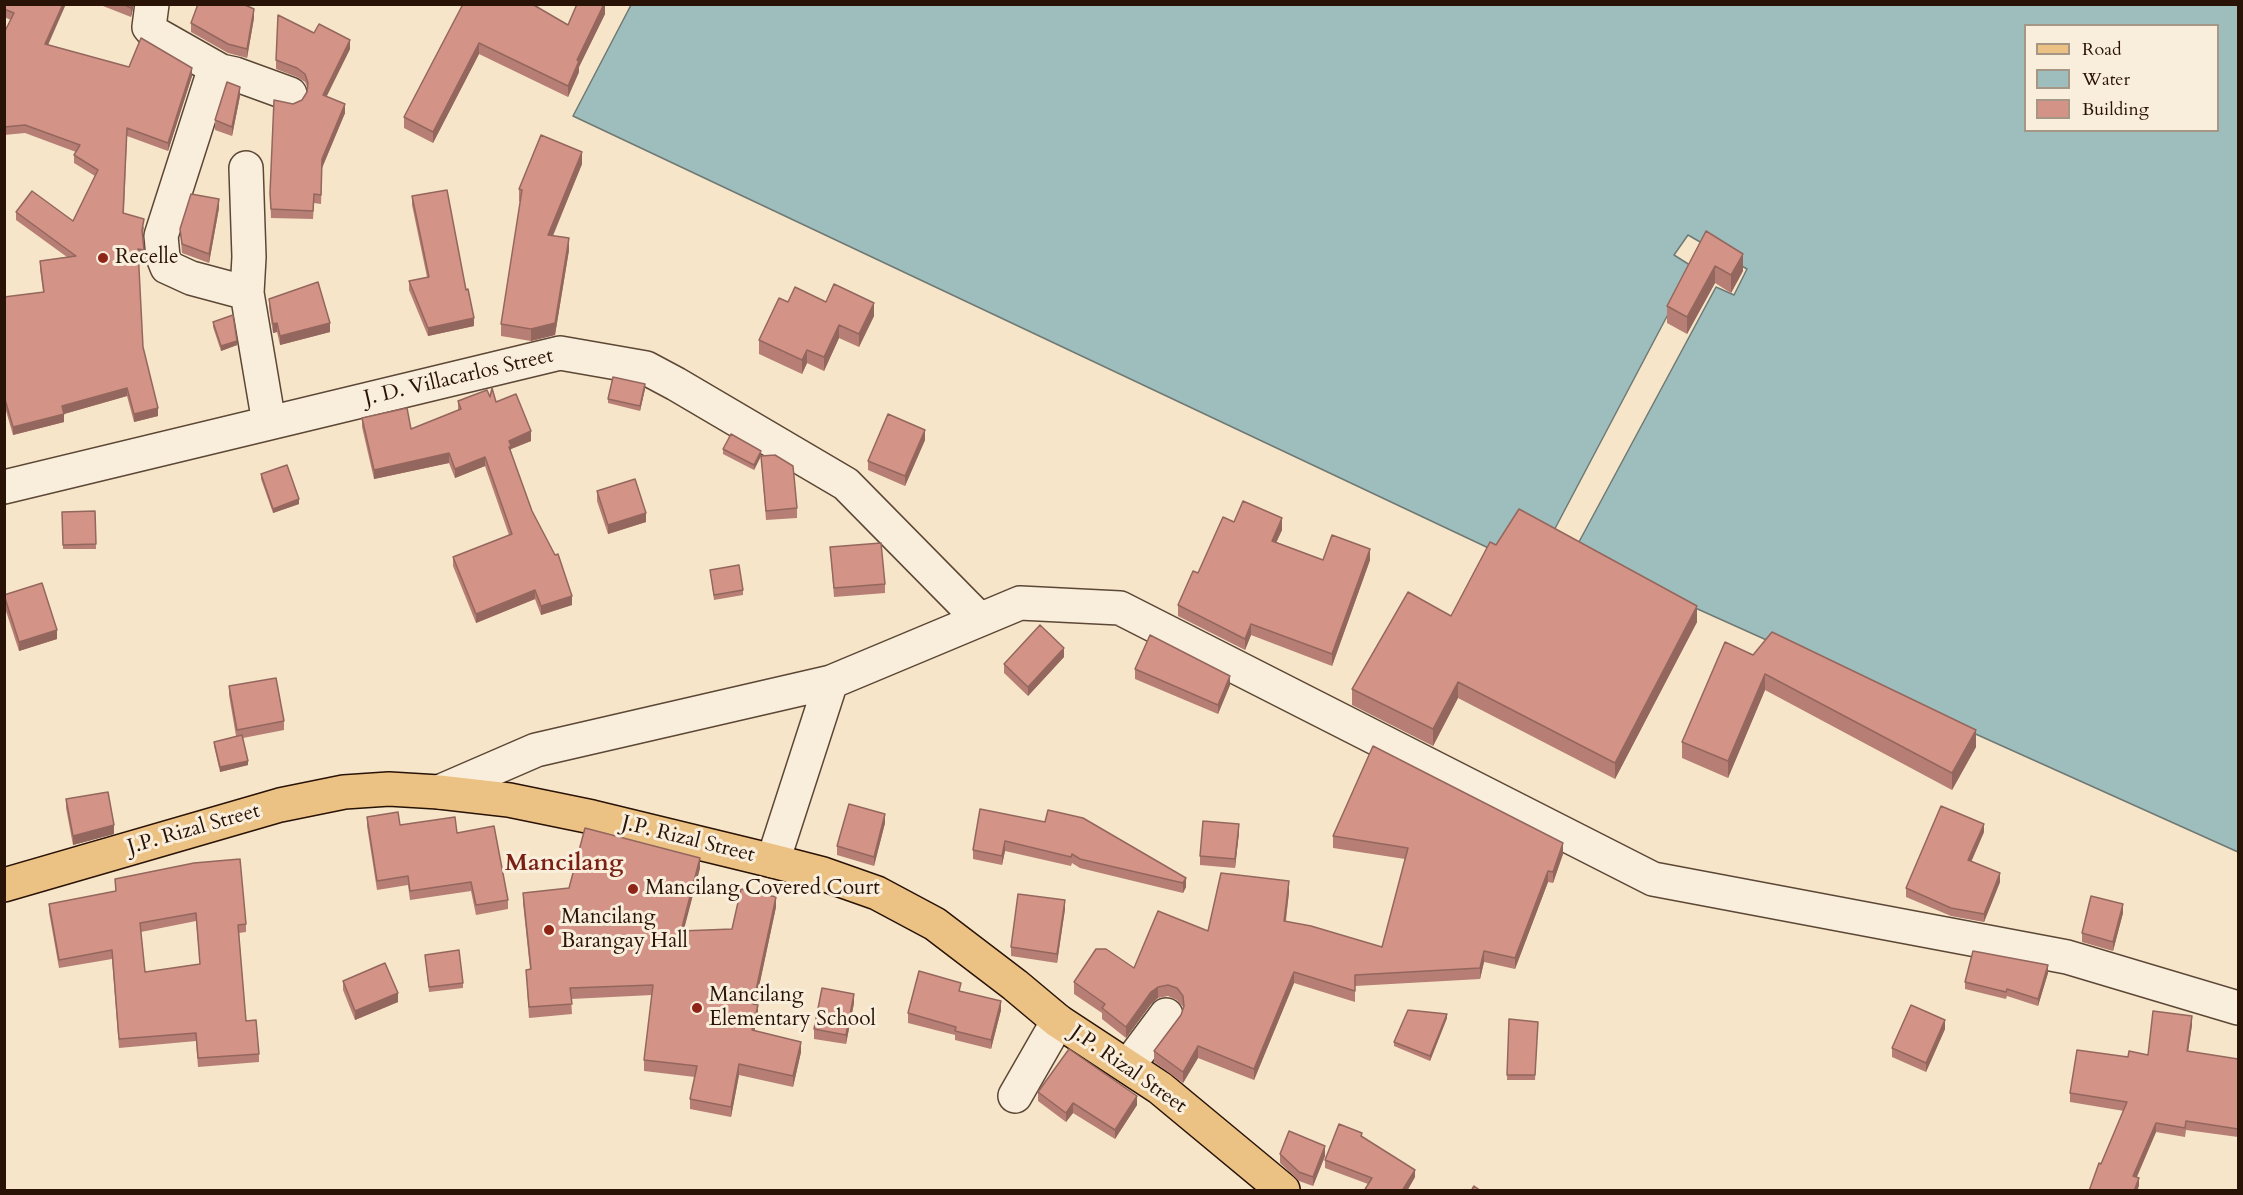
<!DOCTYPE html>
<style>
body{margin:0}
#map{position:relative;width:2243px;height:1195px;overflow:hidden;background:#f6e5c8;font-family:Cardo,serif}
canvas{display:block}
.frame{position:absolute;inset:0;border:6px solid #291206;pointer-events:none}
.legend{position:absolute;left:2024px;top:24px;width:195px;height:108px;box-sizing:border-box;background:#f9eedb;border:2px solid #a69686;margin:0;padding:8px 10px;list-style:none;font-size:18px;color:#291206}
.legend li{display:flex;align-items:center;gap:12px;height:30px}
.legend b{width:30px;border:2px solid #a69686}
</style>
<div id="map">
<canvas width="2243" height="1195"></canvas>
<div class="frame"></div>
<ul class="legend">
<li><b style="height:8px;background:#ebc284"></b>Road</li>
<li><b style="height:16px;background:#9ebdbd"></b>Water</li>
<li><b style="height:16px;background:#d49387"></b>Building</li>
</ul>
</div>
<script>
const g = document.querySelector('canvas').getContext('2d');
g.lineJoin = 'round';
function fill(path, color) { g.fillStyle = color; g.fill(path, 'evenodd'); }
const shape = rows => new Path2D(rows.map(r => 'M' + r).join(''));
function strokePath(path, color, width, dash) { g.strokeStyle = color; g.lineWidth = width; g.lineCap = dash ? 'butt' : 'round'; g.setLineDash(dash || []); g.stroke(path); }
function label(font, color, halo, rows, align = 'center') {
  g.font = font + ' Cardo,serif'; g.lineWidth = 6; g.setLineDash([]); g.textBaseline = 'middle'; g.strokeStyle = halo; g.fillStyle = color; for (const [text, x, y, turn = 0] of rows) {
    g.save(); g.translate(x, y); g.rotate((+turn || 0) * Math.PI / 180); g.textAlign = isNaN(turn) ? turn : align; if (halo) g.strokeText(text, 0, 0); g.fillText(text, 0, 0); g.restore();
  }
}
const water = shape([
 [631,5,2238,5,2238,852,1573,553,1716,287,1734,295,1747,269,1688,235,1674,255,1693,267,1550,538,1497,552,573,116,631,5],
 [2026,26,2218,26,2218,130,2026,130,2026,26]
]);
fill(water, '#9ebdbd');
strokePath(water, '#6f7974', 1.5);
const minor = shape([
 [152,4,149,27,154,33,221,71],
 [246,168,249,257,247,293,269,423],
 [247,293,191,278,167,267,163,257,161,236,211,80,221,71,235,74,290,94],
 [4,487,560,353,646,368,676,384,846,484,979,619],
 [439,792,536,750,831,682,1020,603,1120,608,1653,879,2067,957,2238,1008],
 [773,861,831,682],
 [1128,1066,1166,1015],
 [1015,1096,1058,1021]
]);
const major = shape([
 [4,885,280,805,344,792,389,789,439,792,509,800,592,817,773,861,823,874,877,893,935,924,1015,985,1058,1021,1160,1088,1283,1190]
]);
strokePath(minor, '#5c4736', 36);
strokePath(major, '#291206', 36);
strokePath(minor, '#f9eedb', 33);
strokePath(major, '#ebc284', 33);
fill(shape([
 [4,4,48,45,129,67,192,76,168,151,127,136,124,213,144,227,143,235,144,258,138,257,143,347,158,416,134,422,127,396,64,414,64,422,13,435,4,404,4,297,43,292,40,269,40,261,67,257,16,220,16,212,73,221,95,176,74,163,74,155,76,152,25,133,4,135,4,33,11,20,4,17],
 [103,4,134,4,131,17,103,6],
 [463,4,568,25,605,4,605,14,579,67,579,72,568,97,479,54,433,143,404,128,404,117],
 [254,18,247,58,228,53,191,32,191,23],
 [314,33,350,49,326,96,345,113,322,168,321,204,314,203,313,219,271,218,270,193,293,104,302,100,307,92,308,89,305,82,297,77,276,69,276,60],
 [240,96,232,136,215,130,215,120],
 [582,164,553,236,569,250,555,335,531,341,501,336,501,324,521,202,519,201,519,189],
 [412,196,474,326,428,336,409,290,409,281,427,277,412,205],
 [219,208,209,263,182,253,180,229],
 [1706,231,1743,271,1731,293,1715,283,1687,334,1667,323,1667,306],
 [269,299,330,332,280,345,277,332,273,333,269,308],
 [788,302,826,302,874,316,859,347,839,338,824,371,807,363,802,374,759,354,759,340],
 [213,322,237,345,221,351,213,327],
 [645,389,640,411,608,403,608,399],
 [490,397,496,402,531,441,511,449,511,452,532,511,572,605,541,615,535,599,476,623,453,566,453,557,509,535,485,466,455,478,449,463,374,479,362,427,362,418,411,429,458,410,458,401],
 [925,440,905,486,868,470,868,461],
 [723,449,761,456,797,508,797,518,766,520,761,456,754,470,723,454],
 [261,474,299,504,273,513,261,479],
 [597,491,646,522,608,534,597,501],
 [95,511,96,549,63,549,62,512],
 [1234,522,1282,530,1276,542,1323,560,1370,560,1332,666,1251,635,1245,650,1178,616,1178,605],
 [1496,545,1697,622,1615,779,1458,698,1433,746,1352,705,1352,689,1451,616],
 [830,547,885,584,885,593,834,597],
 [710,570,743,590,743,595,714,600],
 [4,595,57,639,19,651,4,605],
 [1753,655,1976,747,1952,790,1765,690,1728,778,1682,758,1682,742],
 [1064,657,1028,696,1004,673,1004,664],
 [1135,669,1230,685,1218,714,1135,679],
 [229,686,284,721,284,730,243,738,248,765,220,772,214,746,214,742,236,736,229,695],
 [66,799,114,834,73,845,66,808],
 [367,817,400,825,457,833,508,900,508,909,476,915,471,891,410,900,408,885,377,890,367,826],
 [1045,822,1186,878,1186,887,1183,893,1080,868,1072,863,1071,866,1005,851,1002,865,973,859,973,850],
 [885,823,874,866,837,855,837,846],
 [1984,832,1971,862,2000,882,1984,922,1951,916,1906,897,1906,888],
 [1239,833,1235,868,1200,865,1200,856],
 [1333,836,1563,854,1553,883,1548,882,1515,969,1484,962,1480,979,1355,986,1355,1002,1294,983,1254,1080,1198,1058,1183,1083,1154,1062,1154,1051,1181,1015,1183,1009,1183,1007,1177,1000,1168,996,1158,998,1151,1004,1126,1038,1102,1019,1102,1013,1074,994,1074,982,1134,968,1289,892,1286,921,1382,947,1405,859,1333,848],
 [700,868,683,931,732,929,776,907,755,1005,758,1016,754,1031,801,1052,793,1087,739,1075,731,1117,690,1109,690,1099,695,1077,644,1071,644,1060,652,995,571,999,572,1014,529,1018,526,970,530,969,523,903,523,893,569,888],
 [115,879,246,924,246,932,239,933,246,1021,259,1054,259,1062,198,1067,196,1041,119,1048,112,959,59,968,49,912,49,904,116,892],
 [196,921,200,964,145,972,141,932],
 [1065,909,1057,963,1011,956,1011,947],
 [2123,913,2113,951,2082,942,2082,933],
 [425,955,463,983,463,988,429,992],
 [2048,973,2038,1006,2007,996,2006,999,1965,989,1965,982],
 [343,981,398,1002,355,1020,343,990],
 [961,991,1001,1010,991,1049,955,1040,955,1035,908,1023,908,1013],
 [854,1003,846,1044,814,1039,814,1029],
 [1447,1018,1430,1061,1394,1046,1394,1042],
 [1509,1019,1538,1022,1535,1080,1507,1080],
 [2192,1025,2188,1051,2238,1059,2238,1137,2186,1130,2185,1137,2156,1132,2137,1177,2139,1186,2101,1164,2124,1111,2070,1102,2070,1093,2128,1057,2148,1055],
 [1945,1029,1926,1072,1892,1057,1892,1048],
 [1038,1092,1137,1105,1115,1139,1073,1113,1066,1122,1038,1101],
 [1362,1137,1415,1177,1407,1191,1364,1191,1368,1184,1325,1168,1325,1160],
 [1280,1154,1325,1156,1313,1186,1299,1181,1280,1163]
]), '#b67e74');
fill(shape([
 [63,4,66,4,45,52,45,44],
 [132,4,134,4,131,17,131,8],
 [604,4,605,4,605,14,579,67,579,72,568,97,568,86,577,60],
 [254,9,254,18,247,58,247,49],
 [350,40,350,49,323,104,323,95],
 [479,43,479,54,433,143,433,132],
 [192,68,192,76,168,151,168,143],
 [240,87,240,96,232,136,232,127],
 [345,104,345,113,322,168,321,204,322,159],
 [582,152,582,164,548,247,548,235],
 [219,199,219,208,209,263,209,254],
 [569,238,569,250,555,335,531,341,531,329],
 [1743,254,1743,271,1731,293,1731,275],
 [1715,266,1715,283,1687,334,1687,317],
 [874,303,874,316,859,347,859,334],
 [474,318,474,326,428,336,428,328],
 [277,323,277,332,273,333,273,324],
 [330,323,330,332,280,345,280,336],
 [839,325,839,338,824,371,824,357],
 [237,341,237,345,221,351,221,346],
 [807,350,807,363,802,374,802,360],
 [645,384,645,389,640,411,640,406],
 [127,388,127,396,64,414,64,422,13,435,13,427,62,406],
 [158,408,158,416,134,422,134,414],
 [925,430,925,440,905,486,905,476],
 [531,431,531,441,511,449,511,455,509,456,509,441],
 [761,451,761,456,754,470,754,465],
 [449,453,449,463,374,479,374,470],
 [485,457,485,466,455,478,455,469],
 [299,499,299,504,273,513,273,509],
 [646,513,646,522,608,534,608,525],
 [1282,518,1282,530,1272,552,1272,541],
 [1370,549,1370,560,1332,666,1332,654],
 [535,590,535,599,476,623,476,614],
 [572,596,572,605,541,615,541,606],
 [1697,606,1697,622,1615,779,1615,763],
 [1251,624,1251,635,1245,650,1245,639],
 [57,630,57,639,19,651,19,642],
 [1064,648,1064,657,1028,696,1028,687],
 [1765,674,1765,690,1728,778,1728,761],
 [1230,676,1230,685,1218,714,1218,705],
 [1458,682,1458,698,1433,746,1433,729],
 [1976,730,1976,747,1952,790,1952,773],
 [248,761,248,765,220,772,220,767],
 [885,814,885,823,874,866,874,857],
 [1239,824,1239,833,1235,868,1235,859],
 [1984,824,1984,832,1968,869,1968,860],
 [114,825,114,834,73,845,73,836],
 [1005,841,1005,851,1002,865,1002,856],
 [1563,843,1563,854,1553,883,1553,872],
 [700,858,700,868,681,941,681,931],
 [1548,871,1548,882,1515,969,1515,958],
 [2000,873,2000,882,1984,922,1984,914],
 [1186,878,1186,887,1183,893,1183,883],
 [1289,881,1289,892,1284,932,1284,921],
 [776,897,776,907,753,1015,753,1004],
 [1065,900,1065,909,1057,963,1057,954],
 [2123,904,2123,913,2113,951,2113,942],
 [1484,951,1484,962,1480,979,1480,968],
 [2048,965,2048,973,2038,1006,2038,999],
 [1294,972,1294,983,1254,1080,1254,1069],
 [1158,987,1158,998,1151,1004,1126,1038,1126,1027,1151,992],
 [398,993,398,1002,355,1020,355,1011],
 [854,994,854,1003,846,1044,846,1035],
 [1001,1001,1001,1010,991,1049,991,1040],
 [758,1005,758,1016,752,1041,752,1030],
 [1447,1014,1447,1018,1430,1061,1430,1056],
 [2192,1016,2192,1025,2187,1060,2187,1051],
 [1945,1020,1945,1029,1926,1072,1926,1063],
 [801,1042,801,1052,793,1087,793,1076],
 [1198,1046,1198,1058,1183,1083,1183,1072],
 [739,1064,739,1075,731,1117,731,1107],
 [1137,1096,1137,1105,1115,1139,1115,1130],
 [1073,1103,1073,1113,1066,1122,1066,1113],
 [2156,1123,2156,1132,2133,1185,2133,1176],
 [1325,1146,1325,1156,1313,1186,1313,1177],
 [1415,1170,1415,1177,1407,1191,1402,1191],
 [2139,1178,2139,1186,2137,1191,2134,1191]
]), '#94675e');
const building = shape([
 [4,4,63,4,45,44,129,67,141,38,192,68,168,143,127,128,123,213,144,219,142,230,144,250,138,249,143,347,158,408,134,414,127,388,62,406,64,414,13,427,4,396,4,297,44,292,40,261,76,256,16,212,32,191,73,221,98,170,74,155,80,145,25,125,4,127,4,33,14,13,4,9,4,4],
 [123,4,132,4,131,8,123,4],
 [198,4,243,4,254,9,247,49,228,44,191,23,198,4],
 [463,4,532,4,568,25,577,4,604,4,577,60,579,61,568,86,479,43,433,132,404,117,463,4],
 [278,15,314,33,319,24,350,40,323,95,345,104,322,159,321,195,314,194,313,211,271,209,270,193,274,100,293,104,302,100,307,92,308,83,305,74,297,68,276,60,278,15],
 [227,82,240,87,232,127,215,120,227,82],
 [541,135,582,152,548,235,569,238,555,323,531,329,501,324,522,190,519,189,541,135],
 [447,190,466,290,468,289,474,318,428,328,409,281,429,277,412,196,447,190],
 [191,194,219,199,209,254,182,244,180,229,191,194],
 [1706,231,1743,254,1731,275,1715,266,1687,317,1667,306,1706,231],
 [318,282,330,323,280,336,277,323,273,324,269,299,318,282],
 [834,284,874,303,859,334,839,325,824,357,807,350,802,360,759,340,779,298,788,302,795,287,826,302,834,284],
 [233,315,237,341,221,346,213,322,233,315],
 [613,377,645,384,640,406,608,399,613,377],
 [492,388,496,402,516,394,531,431,509,441,511,446,509,447,532,511,555,555,558,554,572,596,541,606,535,590,476,614,453,557,512,534,485,457,455,469,449,453,374,470,362,418,407,408,411,429,461,409,458,401,487,390,490,397,492,388],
 [888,414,925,430,905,476,868,461,888,414],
 [731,434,761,451,754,465,723,449,731,434],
 [775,455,793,466,797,508,766,511,761,456,775,455],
 [287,465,299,499,273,509,261,474,287,465],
 [635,479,646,513,608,525,597,491,635,479],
 [1243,501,1282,518,1272,541,1323,560,1332,535,1370,549,1332,654,1251,624,1245,639,1178,605,1193,571,1198,573,1223,517,1234,522,1243,501],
 [1519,509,1697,606,1615,763,1458,682,1433,729,1352,689,1408,592,1451,616,1490,542,1496,545,1519,509],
 [95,511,96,544,63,545,62,512,95,511],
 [881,543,885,584,834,588,830,547,881,543],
 [739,565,743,590,714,595,710,570,739,565],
 [42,583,57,630,19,642,4,595,42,583],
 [1040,625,1064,648,1028,687,1004,664,1040,625],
 [1772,632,1976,730,1952,773,1765,674,1728,761,1682,742,1725,642,1753,655,1772,632],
 [1150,635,1230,676,1218,705,1135,669,1150,635],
 [276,678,284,721,237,730,229,686,276,678],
 [242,735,248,761,220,767,214,742,242,735],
 [1373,746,1563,843,1553,872,1548,871,1515,958,1484,951,1480,968,1355,975,1355,991,1294,972,1254,1069,1198,1046,1183,1072,1154,1051,1181,1015,1184,1006,1183,996,1177,988,1168,985,1158,987,1151,992,1126,1027,1102,1008,1105,1004,1074,982,1096,949,1106,949,1134,968,1158,911,1208,931,1221,873,1289,881,1284,921,1311,926,1382,947,1408,848,1333,836,1373,746],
 [108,792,114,825,73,836,66,799,108,792],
 [849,804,885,814,874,857,837,846,849,804],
 [1941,806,1984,824,1968,860,2000,873,1984,914,1951,908,1906,888,1941,806],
 [980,809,1045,822,1048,810,1083,818,1186,878,1183,883,1080,859,1072,854,1071,857,1005,841,1002,856,973,850,980,809],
 [398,812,400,825,455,817,457,833,494,826,508,900,476,905,471,882,410,891,408,876,377,881,367,817,398,812],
 [1203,821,1239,824,1235,859,1200,856,1203,821],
 [585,828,700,858,681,931,732,929,741,889,776,897,753,1004,758,1005,752,1030,801,1042,793,1076,739,1064,731,1107,690,1099,697,1066,644,1060,653,985,570,988,572,1004,529,1007,526,970,531,969,523,893,569,888,585,828],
 [240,859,246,924,238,925,246,1021,256,1020,259,1054,198,1058,196,1033,119,1039,112,950,59,960,49,904,116,891,115,879,194,863,240,859],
 [196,913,200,964,145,972,140,923,196,913],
 [1018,894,1065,900,1057,954,1011,947,1018,894],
 [2091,896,2123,904,2113,942,2082,933,2091,896],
 [459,950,463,983,429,987,425,955,459,950],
 [1973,951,2048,965,2038,999,2007,989,2006,992,1965,982,1973,951],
 [385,963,398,993,355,1011,343,981,385,963],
 [919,971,961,983,959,991,1001,1001,991,1040,955,1031,956,1027,908,1013,919,971],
 [822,988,854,994,846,1035,814,1029,822,988],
 [1911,1005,1945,1020,1926,1063,1892,1048,1911,1005],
 [1408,1010,1447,1014,1430,1056,1394,1042,1408,1010],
 [2153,1011,2192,1016,2187,1051,2238,1059,2238,1129,2186,1121,2185,1128,2156,1123,2133,1176,2139,1178,2134,1191,2089,1191,2099,1163,2101,1164,2127,1102,2070,1093,2077,1050,2128,1057,2129,1051,2148,1055,2153,1011],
 [1509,1019,1538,1022,1535,1075,1507,1075,1509,1019],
 [1069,1049,1137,1096,1115,1130,1073,1103,1066,1113,1038,1092,1069,1049],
 [1339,1124,1362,1133,1361,1136,1415,1170,1402,1191,1364,1191,1372,1178,1325,1160,1339,1124],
 [1289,1131,1325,1146,1313,1177,1299,1172,1280,1154,1289,1131],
 [1474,1186,1481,1191,1471,1191,1474,1186]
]);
fill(building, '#d49387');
strokePath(building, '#94675e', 1.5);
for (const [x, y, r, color] of [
 [103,258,6,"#8f2418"],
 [633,889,6,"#8f2418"],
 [549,930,6,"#8f2418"],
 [697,1008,6,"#8f2418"]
]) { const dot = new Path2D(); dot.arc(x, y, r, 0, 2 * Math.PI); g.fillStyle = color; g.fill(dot); strokePath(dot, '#f9eedb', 2); }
label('21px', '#291206', '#f9eedb', [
 ["Recelle",115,258],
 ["Mancilang Covered Court",645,889],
 ["Mancilang",561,918],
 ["Barangay Hall",561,942],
 ["Mancilang",709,996],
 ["Elementary School",709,1020]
], 'left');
label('21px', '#291206', '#f9eedb', [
 ["J. D. Villacarlos Street",459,378,-13],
 ["J.P. Rizal Street",194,830,-16],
 ["J.P. Rizal Street",688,840,14],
 ["J.P. Rizal Street",1128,1070,35]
]);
label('bold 24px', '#7a1f14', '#f9eedb', [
 ["Mancilang",564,864]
]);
</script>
